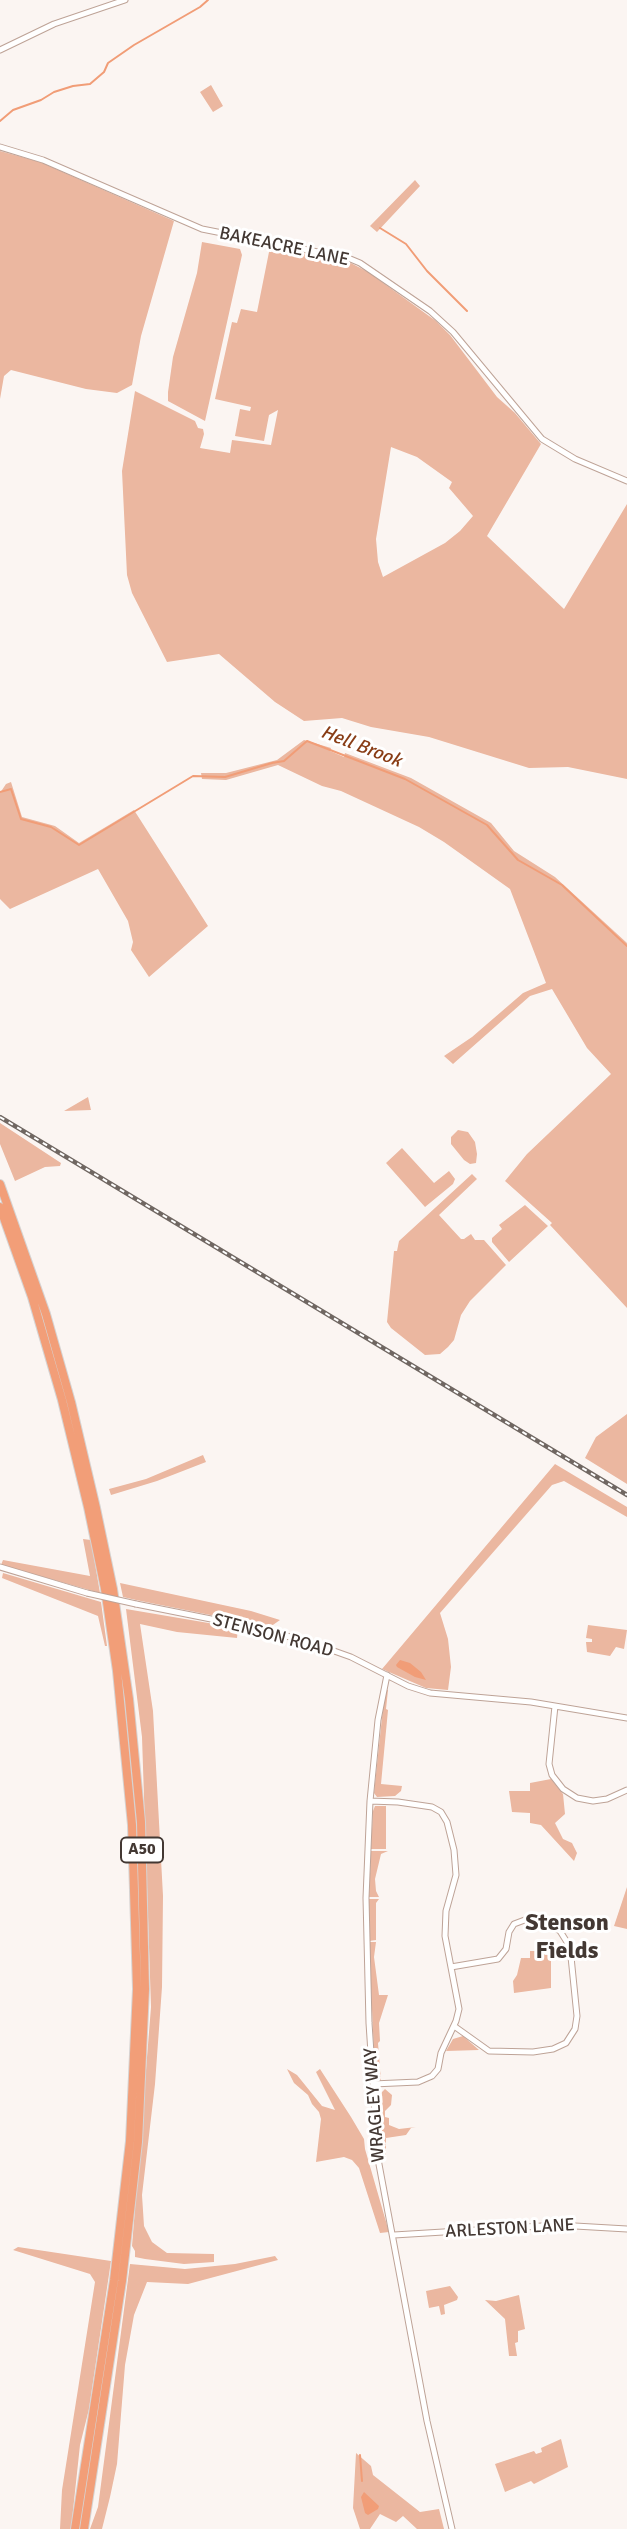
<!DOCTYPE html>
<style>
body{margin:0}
canvas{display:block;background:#fbf5f2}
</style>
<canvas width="627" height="2529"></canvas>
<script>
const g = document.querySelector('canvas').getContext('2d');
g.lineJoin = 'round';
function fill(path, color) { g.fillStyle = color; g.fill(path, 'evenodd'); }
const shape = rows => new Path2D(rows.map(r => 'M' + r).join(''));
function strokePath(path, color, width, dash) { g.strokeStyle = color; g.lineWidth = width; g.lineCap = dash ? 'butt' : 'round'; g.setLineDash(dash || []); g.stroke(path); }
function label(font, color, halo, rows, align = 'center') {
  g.font = font + ' Signika,sans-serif'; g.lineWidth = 6; g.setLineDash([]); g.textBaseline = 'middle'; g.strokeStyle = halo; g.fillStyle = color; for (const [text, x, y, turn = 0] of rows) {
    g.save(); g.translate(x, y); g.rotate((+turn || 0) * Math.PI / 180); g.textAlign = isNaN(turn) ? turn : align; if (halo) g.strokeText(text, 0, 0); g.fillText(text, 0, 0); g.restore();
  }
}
fill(shape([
 [211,85,223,106,213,112,200,92],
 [0,151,40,162,174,221,141,336,132,385,117,393,86,389,11,370,4,376,0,399],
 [415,180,420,186,377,232,370,226],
 [202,242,240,249,242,255,205,421,168,401,168,392,173,357,197,273],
 [270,247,347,261,368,272,436,321,450,335,497,397,515,413,541,444,487,536,564,609,627,504,627,779,568,767,529,768,429,737,371,727,342,718,304,721,275,702,219,654,167,662,132,593,127,575,122,471,135,391,195,421,198,428,203,429,204,434,200,448,230,453,232,440,271,445,278,410,269,415,264,441,235,436,240,409,250,411,251,407,215,399,232,322,237,323,241,309,257,312],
 [391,447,417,457,452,482,449,488,473,516,460,531,445,543,383,577,378,562,376,539],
 [304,740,331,748,330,751,344,757,345,753,411,778,491,823,514,851,555,877,627,943,627,1308,550,1225,552,1223,505,1181,527,1154,611,1074,587,1048,552,989,530,996,453,1064,444,1056,472,1037,523,993,546,983,510,889,444,842,419,827,341,791,322,786,278,765,226,780,202,779,201,773,226,773,277,760],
 [11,782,22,817,55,826,79,843,134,810,208,926,149,977,131,950,133,942,128,921,98,869,10,909,0,899,0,793,6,784],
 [88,1097,91,1110,64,1111],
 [0,1123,61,1163,60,1166,45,1167,15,1181,0,1144],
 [458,1130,468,1132,475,1142,477,1154,476,1163,470,1164,464,1160,451,1144,451,1137],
 [402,1148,434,1183,449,1171,455,1179,453,1184,425,1207,386,1163],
 [472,1174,477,1179,439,1215,461,1239,464,1239,471,1234,475,1240,484,1240,506,1265,470,1301,461,1315,454,1340,448,1347,440,1354,425,1355,391,1328,387,1322,394,1251,397,1251,399,1241],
 [525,1205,548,1226,509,1262,492,1242,492,1238,502,1229,499,1225],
 [627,1414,627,1484,585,1458,596,1437],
 [203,1455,206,1462,157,1481,111,1495,109,1489,146,1479],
 [555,1464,627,1507,627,1517,564,1481,552,1485,440,1613,448,1639,451,1667,448,1690,426,1688,382,1669],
 [83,1539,91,1540,100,1593,1,1565,3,1560,90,1576],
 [3,1573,101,1602,107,1646,105,1646,98,1616,2,1578],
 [120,1583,251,1611,280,1620,270,1627,136,1600,123,1597],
 [126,1609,238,1628,237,1638,177,1632,140,1624,153,1711,163,1896,162,1987,155,2084,142,2195,144,2226,152,2242,167,2253,214,2254,214,2262,184,2264,145,2259,135,2257,135,2251,132,2246,151,2007,142,1737],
 [588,1625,627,1630,624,1649,616,1647,610,1656,587,1652,586,1642,592,1642,592,1639,586,1638],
 [385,1689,388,1690,386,1709,388,1710,381,1784,402,1786,401,1791,395,1796,377,1797,374,1793],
 [551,1779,563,1794,565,1814,555,1823,563,1839,572,1843,577,1853,574,1861,541,1825,530,1823,530,1813,512,1812,509,1791,530,1791,530,1783],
 [375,1806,386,1806,386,1849,371,1849,373,1811],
 [371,1851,388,1851,381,1854,375,1879,376,1891,379,1897,369,1897],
 [627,1887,627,1929,614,1926],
 [369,1899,379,1899,376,1903,376,1940,369,1941],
 [369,1942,376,1942,374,1957,379,1995,388,1995,379,2023,380,2041,378,2043,381,2081,375,2076],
 [530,1951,541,1951,545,1955,551,1955,551,1988,514,1993,513,1981,517,1975,521,1958,530,1958],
 [463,2036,479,2050,446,2051,453,2039],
 [287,2069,297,2075,322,2106,335,2110,316,2072,320,2069,351,2117,364,2139,365,2149,389,2232,380,2233,359,2168,352,2160,344,2157,316,2162,321,2119,319,2112,312,2104,308,2095,294,2083],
 [385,2089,392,2095,391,2105,385,2111,385,2117,389,2118,389,2125,399,2129,416,2127,411,2128,406,2135,386,2138,386,2159,384,2160,381,2115,382,2092],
 [18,2247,111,2261,89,2409,80,2445,71,2529,60,2529,62,2490,95,2282,90,2274,13,2250],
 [275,2256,278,2260,188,2284,147,2282,134,2315,125,2365,117,2464,110,2497,102,2529,90,2529,98,2507,130,2264,185,2269,235,2264],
 [450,2286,458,2297,457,2300,444,2305,445,2314,441,2315,439,2306,429,2308,426,2291],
 [519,2295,525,2329,518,2331,518,2342,515,2343,517,2356,509,2356,505,2319,485,2300,496,2301],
 [561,2439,568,2467,534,2484,531,2481,505,2492,495,2464,534,2451,536,2454,542,2452,541,2448],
 [356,2453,371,2466,373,2475,420,2512,439,2509,444,2529,417,2529,403,2516,396,2522,380,2514,370,2529,360,2529,353,2508]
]), '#ebb7a0');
fill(shape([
 [400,1660,410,1663,421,1672,426,1680,415,1677,397,1667,396,1665],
 [364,2492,379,2506,378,2509,368,2515,365,2513,361,2497]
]), '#f19d77');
strokePath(shape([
 [0,121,13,110,41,100,54,92,73,86,90,84,104,72,108,63,134,45,200,7,208,0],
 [380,228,406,244,427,271,467,311],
 [0,792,11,789,21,819,51,827,79,845,193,776,225,777,272,763,284,761,307,741,405,779,487,825,518,860,562,885,627,946],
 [360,2455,362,2481]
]), '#f19d77', 2);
const minor = shape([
 [0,50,54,24,125,0],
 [0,147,43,160,202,229,348,258,360,263,430,311,453,332,542,439,575,459,627,481],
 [0,1567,87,1593],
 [136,1604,251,1627,306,1641,351,1657,408,1686,430,1693,531,1702,627,1718],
 [387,1675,378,1720,370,1801,366,1898,369,2023,378,2159,427,2421,452,2529],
 [555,1706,549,1764,552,1775,563,1789,577,1798,593,1801,607,1799,627,1790],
 [370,1801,398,1802,432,1807,441,1812,447,1822,454,1850,456,1875,446,1911,445,1936,459,2009,456,2021,441,2053,438,2069,432,2076,418,2082,373,2084],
 [451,1967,498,1959,506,1949,509,1932,514,1924,530,1918,542,1920,560,1931,570,1947,577,2016,575,2029,566,2043,553,2049,533,2052,489,2051,454,2026],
 [394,2235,558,2225,627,2229]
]);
const highway = shape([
 [0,1184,46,1314,71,1402,96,1508,113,1589,129,1699,141,1822,145,1989,138,2142,122,2281,84,2529],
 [0,1207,32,1297,62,1400,88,1507,105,1589,117,1671,132,1825,137,1989,130,2141,114,2280,75,2529]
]);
strokePath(minor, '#bea397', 7);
strokePath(highway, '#d6d3d2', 10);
strokePath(minor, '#fff', 5);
strokePath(highway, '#f29e78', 8);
const rail = shape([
 [0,1117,627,1495]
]);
strokePath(rail, '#706762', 4.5);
strokePath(rail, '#fff', 2, [5]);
const minorBridge = shape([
 [87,1593,136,1604]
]);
strokePath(minorBridge, '#bea397', 7, []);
strokePath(minorBridge, '#fff', 5);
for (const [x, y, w] of [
 [142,1850,42]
]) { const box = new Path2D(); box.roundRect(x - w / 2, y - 12.5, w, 25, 5); g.fillStyle = '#fff'; g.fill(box); strokePath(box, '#433833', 2); }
label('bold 16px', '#433833', null, [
 ["A50",142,1850]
]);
label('18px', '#433833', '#fff', [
 ["BAKEACRE LANE",284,247,12],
 ["STENSON ROAD",273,1636,15],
 ["WRAGLEY WAY",375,2105,-94],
 ["ARLESTON LANE",510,2229,-3]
]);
label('italic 19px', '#893d16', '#fff', [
 ["Hell Brook",361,747,21]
]);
label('bold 24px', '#433833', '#fff', [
 ["Stenson",567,1924],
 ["Fields",567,1952]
]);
</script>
